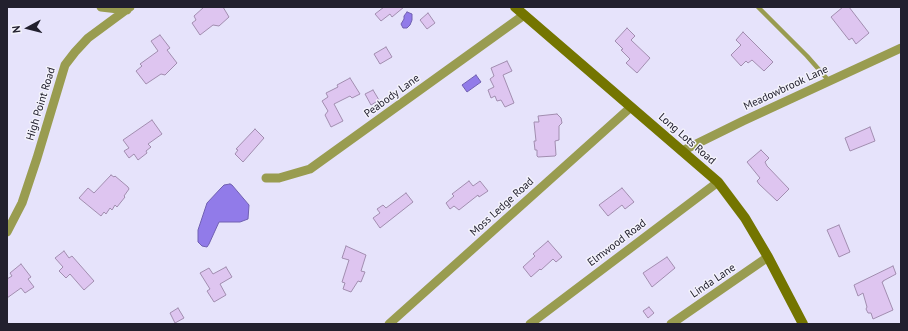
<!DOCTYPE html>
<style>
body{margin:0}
#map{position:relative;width:908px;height:331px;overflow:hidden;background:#e6e3fb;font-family:"PT Sans",sans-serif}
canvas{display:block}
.frame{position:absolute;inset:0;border:8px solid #22202e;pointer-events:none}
.north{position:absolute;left:8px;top:8px;width:40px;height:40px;-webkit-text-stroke:3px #f3f2fb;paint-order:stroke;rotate:263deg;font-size:11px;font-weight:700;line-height:16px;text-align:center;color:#22202e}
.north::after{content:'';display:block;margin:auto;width:14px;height:18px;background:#22202e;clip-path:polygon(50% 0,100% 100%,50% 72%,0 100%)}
</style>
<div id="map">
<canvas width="908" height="331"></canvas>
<div class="frame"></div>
<div class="north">N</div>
</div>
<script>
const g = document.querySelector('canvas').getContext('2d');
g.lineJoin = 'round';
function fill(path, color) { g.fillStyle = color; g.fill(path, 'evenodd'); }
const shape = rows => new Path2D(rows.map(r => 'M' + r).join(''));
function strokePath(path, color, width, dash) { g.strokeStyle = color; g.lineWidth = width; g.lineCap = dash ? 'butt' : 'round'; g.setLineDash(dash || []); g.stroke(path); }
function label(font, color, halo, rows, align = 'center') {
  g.font = font + ' "PT Sans",sans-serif'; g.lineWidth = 3; g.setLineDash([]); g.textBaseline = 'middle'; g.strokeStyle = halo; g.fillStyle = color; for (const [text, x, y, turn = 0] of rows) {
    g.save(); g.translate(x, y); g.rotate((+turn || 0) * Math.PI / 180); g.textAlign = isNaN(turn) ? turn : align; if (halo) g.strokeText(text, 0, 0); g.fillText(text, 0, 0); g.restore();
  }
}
const water = shape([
 [407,12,412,14,412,20,410,25,407,28,403,28,401,24,404,19,404,16,407,12],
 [476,75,481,82,467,92,462,85,476,75],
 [230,184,232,185,249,205,248,219,240,222,219,222,209,244,207,247,202,246,198,242,198,230,207,203,221,188,224,185,230,184]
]);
fill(water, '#917be9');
strokePath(water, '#7060b1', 1);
const building = shape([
 [204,7,223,7,229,17,219,26,213,25,200,35,192,23,196,20,194,16,204,7],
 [384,7,404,7,392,17,390,14,381,21,375,14,384,7],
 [843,7,849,7,869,33,856,44,852,38,849,40,831,17,843,7],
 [428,13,435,23,427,29,420,20,428,13],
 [627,28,635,36,631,40,650,58,637,73,626,63,630,59,621,50,623,49,615,41,627,28],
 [743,32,773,62,764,71,752,60,748,63,746,61,741,66,731,55,741,45,736,40,743,32],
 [160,35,170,48,167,50,177,63,165,75,161,74,146,84,136,71,142,66,140,64,158,51,151,41,160,35],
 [386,47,392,57,380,64,374,54,386,47],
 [507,61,512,71,503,75,514,103,505,107,501,100,497,101,495,96,491,98,488,90,494,87,490,79,494,76,491,68,507,61],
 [350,78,360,94,352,98,350,96,334,104,343,121,331,127,325,115,328,111,322,101,328,97,326,93,338,87,337,85,350,78],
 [373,90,379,100,371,105,365,94,373,90],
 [557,114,561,118,562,123,559,126,559,140,555,141,556,155,555,156,538,157,537,156,537,150,535,150,534,141,536,141,534,122,539,122,538,116,557,114],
 [152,120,162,134,148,144,151,147,146,151,147,153,138,160,134,154,129,158,124,151,129,148,123,140,152,120],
 [870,127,875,141,850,151,845,138,870,127],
 [255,129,264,138,243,162,235,154,238,150,236,149,255,129],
 [761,150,769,158,765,162,767,166,789,189,777,201,759,184,757,181,760,178,747,162,761,150],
 [111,175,114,177,115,176,128,187,129,189,124,196,125,197,117,207,115,205,112,210,110,208,106,214,104,212,101,216,79,198,88,188,94,193,111,175],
 [469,181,473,186,480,181,488,191,479,197,478,195,459,210,454,206,450,209,446,203,454,196,452,194,469,181],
 [622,188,634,202,625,209,622,205,608,216,599,205,622,188],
 [406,193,413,202,380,228,373,218,380,213,377,209,383,205,386,208,406,193],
 [839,225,850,252,839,257,827,230,839,225],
 [548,241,562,257,556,262,553,259,541,270,540,269,531,277,523,267,535,256,533,254,548,241],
 [346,246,366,255,361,271,365,272,361,282,358,281,351,292,343,289,345,283,342,282,349,260,342,258,346,246],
 [64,251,69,258,72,256,94,281,84,290,70,274,66,278,59,271,63,267,55,258,64,251],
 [667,257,675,268,652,287,643,273,667,257],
 [21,264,31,277,28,279,34,287,25,293,21,288,7,298,7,279,12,276,10,273,21,264],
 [893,266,896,274,883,281,883,282,882,282,893,310,873,319,871,313,868,313,866,309,867,307,863,293,858,296,854,285,893,266],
 [226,267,232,277,220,284,226,295,214,302,207,291,210,289,200,273,209,268,213,274,226,267],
 [649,307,654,313,648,318,643,311,649,307],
 [178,308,184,318,175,323,170,313,178,308]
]);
fill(building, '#dec5f0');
strokePath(building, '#a18daf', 1);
strokePath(shape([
 [758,7,807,56,829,81]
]), '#999c50', 4.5);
strokePath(shape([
 [101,7,127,10],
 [682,151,743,121,901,48],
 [266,178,279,178,310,169,524,15],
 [7,232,22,203,37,158,65,65,75,52,88,38,130,7],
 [389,324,631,107],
 [530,324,718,182],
 [671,324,768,257]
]), '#999c50', 9);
strokePath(shape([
 [515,7,718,182,745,218,768,257,803,324]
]), '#747500', 10);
label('11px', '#22202e', '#f3f2fb', [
 ["Meadowbrook Lane",786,88,-25],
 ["Peabody Lane",392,96,-36],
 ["High Point Road",41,104,-73],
 ["Long Lots Road",687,139,41],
 ["Moss Ledge Road",502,207,-42],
 ["Elmwood Road",617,243,-37],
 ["Linda Lane",713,281,-34]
]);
</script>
